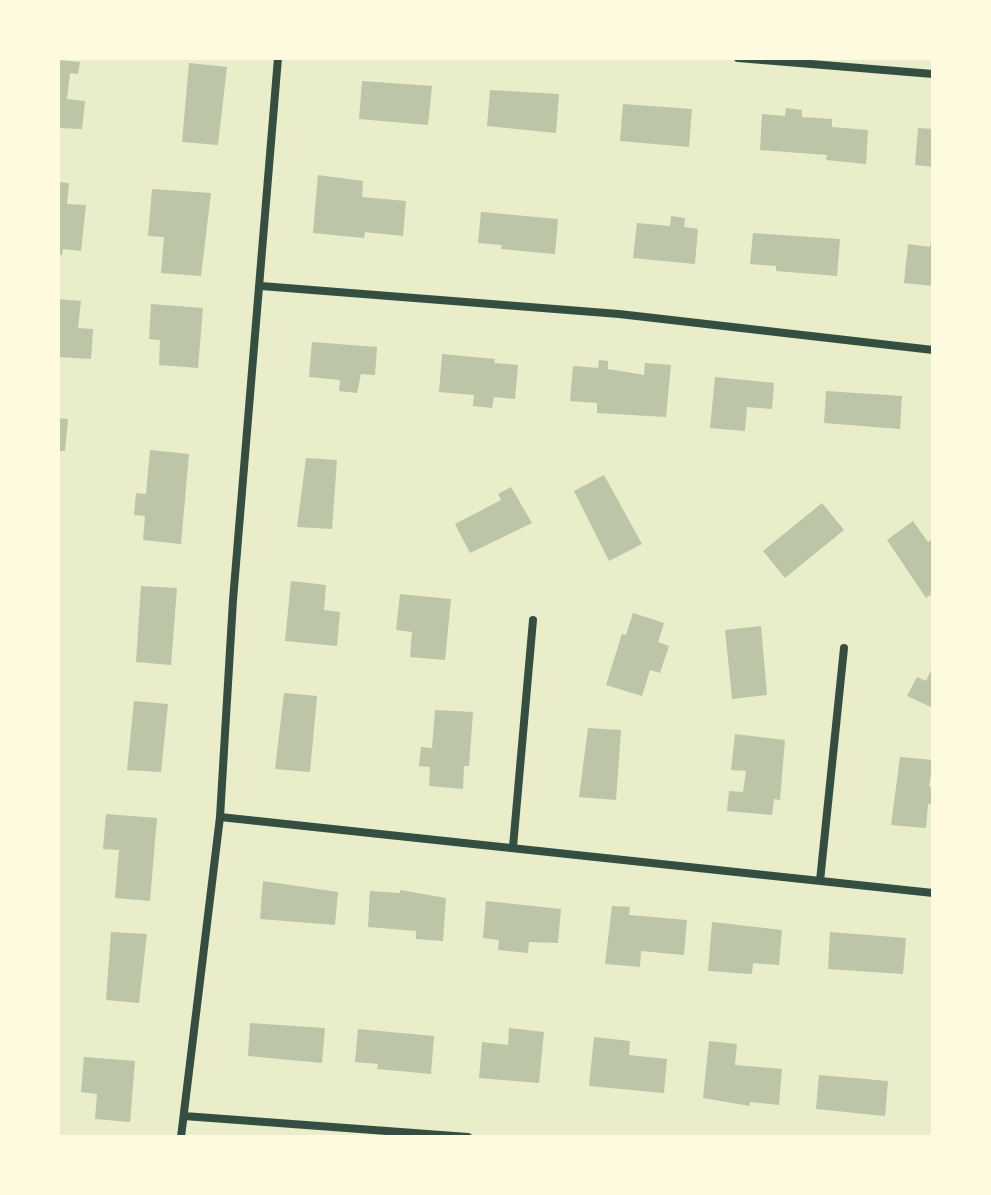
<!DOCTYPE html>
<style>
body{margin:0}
#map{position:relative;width:991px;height:1195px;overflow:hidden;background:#e9edc9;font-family:Figtree,sans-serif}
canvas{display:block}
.frame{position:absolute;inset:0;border:60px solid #fefae0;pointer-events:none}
</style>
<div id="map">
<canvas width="991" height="1195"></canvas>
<div class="frame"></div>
</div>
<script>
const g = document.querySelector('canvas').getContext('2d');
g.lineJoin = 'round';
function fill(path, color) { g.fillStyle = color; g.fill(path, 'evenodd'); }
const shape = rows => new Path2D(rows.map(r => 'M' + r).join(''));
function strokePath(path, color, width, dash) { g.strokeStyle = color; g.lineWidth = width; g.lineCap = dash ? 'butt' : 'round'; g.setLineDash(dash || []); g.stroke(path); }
fill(shape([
 [58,60,80,62,78,74,70,73,67,99,85,101,82,129,58,128],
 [189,63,227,67,218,145,182,142],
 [362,81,432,86,428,125,359,119],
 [490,90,559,94,556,133,487,126],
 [623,104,692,109,689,147,620,141],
 [786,108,802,110,802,117,832,119,832,127,868,130,866,164,826,160,827,155,760,150,762,114,785,116],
 [918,128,933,129,933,167,915,165],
 [318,175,363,181,362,197,406,201,403,236,365,232,364,238,313,233],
 [58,182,69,183,67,204,86,205,81,251,63,249,62,255,58,255],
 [152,189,211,193,201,276,161,273,164,237,148,236],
 [481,212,558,219,555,254,501,249,502,245,478,243],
 [671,216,685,218,684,227,698,229,695,264,633,258,637,223,670,226],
 [753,233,840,239,837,276,776,271,776,266,750,264],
 [931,241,933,286,904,283,908,244,930,247],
 [58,299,81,301,78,328,93,329,91,359,58,357],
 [151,304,203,308,198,368,159,365,160,340,149,339],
 [312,342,377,347,375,375,361,374,357,393,339,391,340,380,309,377],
 [442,354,495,359,494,363,518,365,515,399,494,397,492,408,473,406,474,395,439,392],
 [599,360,608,361,608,369,644,375,645,363,671,365,666,417,597,413,597,403,570,401,573,366,598,368],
 [715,377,774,383,772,409,747,407,745,431,710,428],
 [826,391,902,396,900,429,824,423],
 [58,418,68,419,65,451,58,451],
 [150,450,189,454,181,544,143,540,145,516,134,515,136,493,146,494],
 [306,458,337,460,332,529,297,527],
 [604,475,642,544,609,561,574,491],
 [511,487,532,523,470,553,455,524,501,500,498,494],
 [822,503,844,530,785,578,763,551],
 [913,521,928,542,933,538,933,593,926,598,887,540],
 [291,581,326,585,324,610,340,612,337,646,285,641],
 [141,586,177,588,171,665,136,662],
 [400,594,451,599,445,660,410,657,412,632,396,630],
 [633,613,664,623,658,642,669,646,660,673,650,670,642,696,606,685,622,634,626,635],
 [761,626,767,695,732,699,725,630],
 [933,666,933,708,907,696,917,677,926,681],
 [284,693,317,696,310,772,275,769],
 [134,701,168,704,161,772,127,770],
 [435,710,473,712,469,766,464,766,463,789,429,786,430,767,419,766,421,747,432,748],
 [588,728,621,730,616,800,579,797],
 [735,734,785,740,780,800,774,799,772,815,727,811,729,791,743,792,746,771,731,770],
 [900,757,933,760,929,787,933,787,933,804,928,804,926,828,891,825],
 [106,814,157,818,150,901,115,898,119,850,103,849],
 [263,881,338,892,335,925,260,919],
 [400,890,446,898,443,941,416,939,416,931,368,927,370,891,400,893],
 [486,901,561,909,558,943,529,942,528,953,498,950,499,940,483,938],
 [612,906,630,907,629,915,687,920,684,955,641,951,640,967,605,964],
 [712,922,782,930,779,965,753,963,752,974,708,971],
 [111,932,147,934,139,1003,106,1000],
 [830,932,906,938,903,974,828,969],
 [250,1023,325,1028,322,1063,248,1056],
 [509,1028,544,1032,539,1083,479,1078,482,1042,508,1045],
 [358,1029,434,1036,431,1074,377,1069,378,1064,355,1062],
 [594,1037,630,1041,629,1055,667,1059,664,1093,589,1086],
 [709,1041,737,1044,735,1065,782,1069,779,1105,750,1102,750,1106,703,1098],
 [84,1057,135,1061,130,1122,95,1119,97,1094,81,1092],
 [819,1075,888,1081,885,1116,816,1109]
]), '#bcc5a7');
strokePath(shape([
 [738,58,933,74],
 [261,286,619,314,933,350],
 [220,817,933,893],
 [513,847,533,620],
 [820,881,844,648],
 [184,1116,468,1137],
 [181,1137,220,817,233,600,278,58]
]), '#344e41', 8);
</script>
